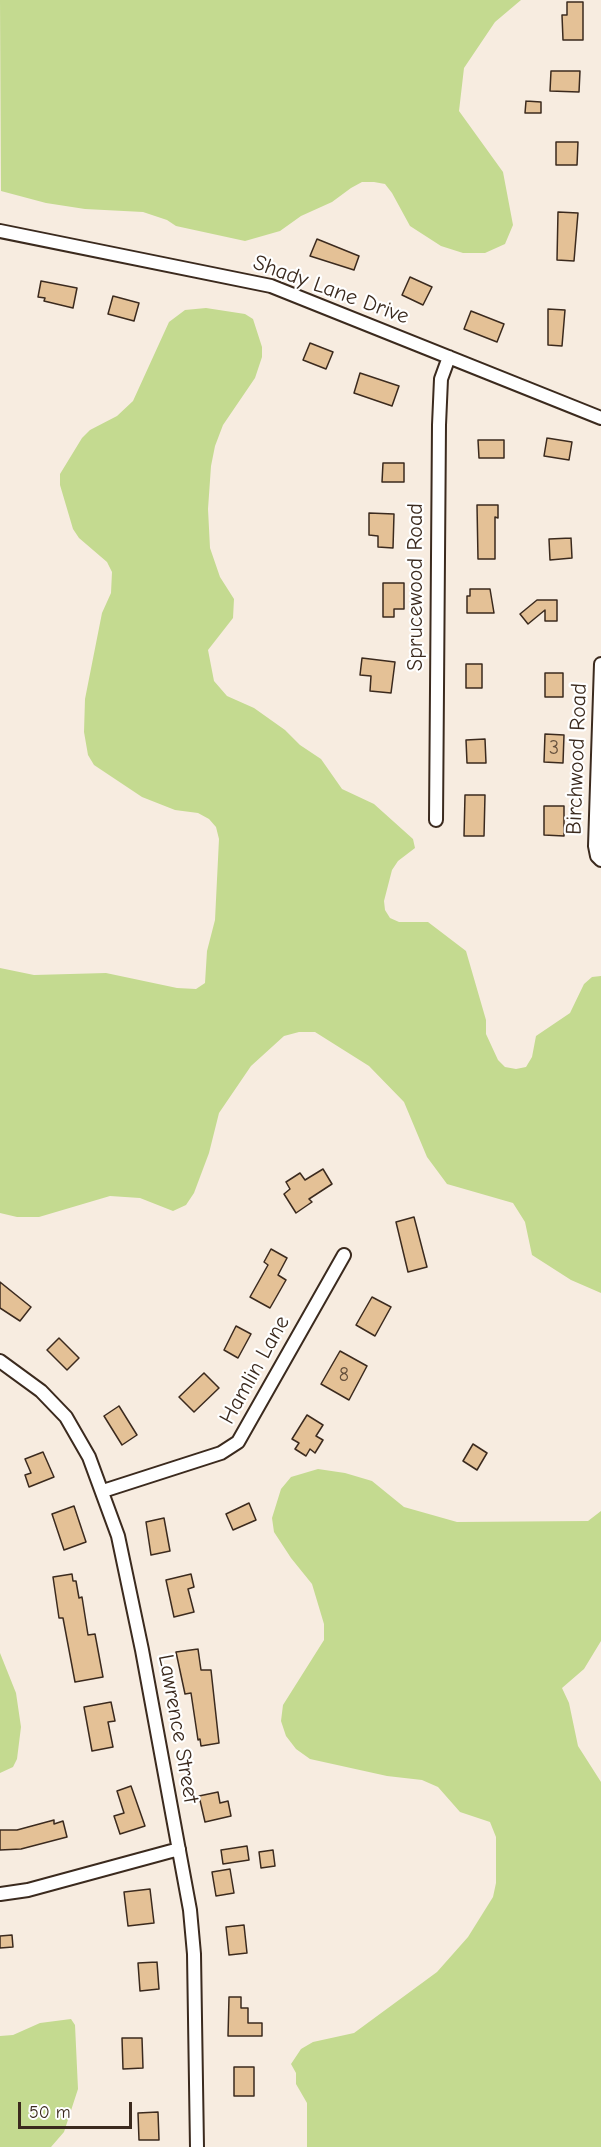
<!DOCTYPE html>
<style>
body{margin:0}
#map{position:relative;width:601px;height:2147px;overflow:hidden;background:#f7ece0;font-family:"Comic Neue",sans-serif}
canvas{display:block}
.scale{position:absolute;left:18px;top:2102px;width:114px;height:27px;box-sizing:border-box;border:3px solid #3b2a1e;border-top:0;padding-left:8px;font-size:18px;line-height:21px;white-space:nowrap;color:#3b2a1e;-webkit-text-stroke:4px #fff;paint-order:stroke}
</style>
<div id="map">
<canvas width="601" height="2147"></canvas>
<div class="scale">50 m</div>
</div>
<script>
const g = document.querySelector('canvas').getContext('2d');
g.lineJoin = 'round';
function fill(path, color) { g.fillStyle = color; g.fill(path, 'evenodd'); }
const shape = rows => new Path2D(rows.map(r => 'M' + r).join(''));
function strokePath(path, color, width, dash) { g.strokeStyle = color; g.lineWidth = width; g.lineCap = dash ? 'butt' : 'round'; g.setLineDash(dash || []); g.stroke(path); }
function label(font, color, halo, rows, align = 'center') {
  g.font = font + ' "Comic Neue",sans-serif'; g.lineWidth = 4.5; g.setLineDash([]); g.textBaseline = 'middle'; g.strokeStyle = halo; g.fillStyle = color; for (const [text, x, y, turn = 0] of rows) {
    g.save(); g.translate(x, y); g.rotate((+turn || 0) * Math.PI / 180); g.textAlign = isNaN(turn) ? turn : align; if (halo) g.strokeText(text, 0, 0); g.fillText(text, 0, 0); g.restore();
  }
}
fill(shape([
 [0,0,521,0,495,22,464,68,459,111,503,172,513,225,505,244,485,253,463,253,441,246,410,226,392,193,385,184,374,182,362,182,351,188,332,202,301,216,280,231,245,241,176,226,167,220,143,212,85,209,46,203,1,191],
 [206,308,245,314,253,319,262,347,262,357,255,378,223,425,215,446,211,466,208,509,210,548,220,577,234,599,233,618,208,650,214,681,227,696,254,708,285,730,300,745,321,759,342,789,374,804,413,839,415,848,398,861,392,870,384,901,385,910,390,918,399,922,428,922,466,951,486,1020,486,1034,498,1060,505,1067,516,1069,526,1067,532,1057,536,1036,570,1013,584,984,592,977,601,976,601,1293,571,1280,532,1255,525,1222,513,1203,447,1184,427,1157,404,1102,369,1066,315,1032,299,1032,284,1036,251,1066,219,1113,209,1153,194,1193,186,1205,173,1211,140,1198,110,1196,39,1217,17,1217,0,1213,0,968,34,975,106,973,177,988,196,989,205,983,207,951,215,920,219,839,216,827,209,819,198,813,175,810,142,797,94,765,88,755,84,732,85,699,102,613,111,593,112,572,107,562,79,538,73,529,60,485,60,474,82,438,90,430,117,416,133,401,169,322,185,310],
 [318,1469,345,1473,372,1481,404,1507,457,1522,588,1521,601,1511,601,1641,584,1669,562,1688,569,1703,578,1746,601,1782,601,2147,307,2147,307,2103,296,2084,296,2073,291,2064,301,2049,313,2042,354,2033,437,1972,468,1937,493,1897,496,1883,496,1837,490,1822,460,1812,438,1787,422,1780,387,1776,310,1759,296,1749,286,1736,281,1721,283,1705,324,1640,324,1624,312,1584,291,1558,274,1532,272,1518,281,1489,291,1477],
 [0,1653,16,1693,21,1727,17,1759,13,1767,0,1773],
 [71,2019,75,2025,78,2089,64,2132,51,2147,0,2147,0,2036,13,2035,40,2023]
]), '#c4da90');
const building = shape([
 [567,2,583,2,583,40,563,40,562,15,567,15,567,2],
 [551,71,580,71,579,92,550,91,551,71],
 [526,101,541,102,541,113,525,113,526,101],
 [556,142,578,142,577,165,556,165,556,142],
 [558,212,578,213,574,261,557,260,558,212],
 [317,239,359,256,354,270,310,256,317,239],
 [410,277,432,287,423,305,402,295,410,277],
 [41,281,77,288,73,308,44,301,45,298,38,297,41,281],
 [113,296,139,303,134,321,108,314,113,296],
 [548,309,565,310,562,346,548,345,548,309],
 [471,311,504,324,497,342,464,329,471,311],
 [310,343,333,352,326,369,303,360,310,343],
 [360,373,399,386,392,406,354,393,360,373],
 [547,438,572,442,569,460,544,456,547,438],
 [478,440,504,440,504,458,479,458,478,440],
 [383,463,404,463,404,482,382,482,383,463],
 [477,505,498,505,498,518,495,517,495,559,478,559,477,505],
 [369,513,394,514,393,548,378,547,378,536,369,535,369,513],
 [571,538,572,558,550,560,549,539,571,538],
 [383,583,404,583,404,609,394,609,394,617,383,617,383,583],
 [470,589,490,589,494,613,467,613,467,596,470,596,470,589],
 [537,600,557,600,557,621,545,621,545,610,528,624,520,614,537,600],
 [362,658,395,662,391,693,370,691,371,676,360,675,362,658],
 [466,664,482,664,482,688,466,688,466,664],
 [545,673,563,673,563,697,545,697,545,673],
 [545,734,564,735,563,763,544,762,545,734],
 [485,739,486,763,467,763,466,740,485,739],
 [465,795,485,795,484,836,464,836,465,795],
 [544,806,564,806,564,836,544,835,544,806],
 [323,1169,332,1184,309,1199,312,1202,296,1213,284,1194,290,1189,286,1182,300,1173,305,1180,323,1169],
 [414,1217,427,1267,408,1272,396,1222,414,1217],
 [271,1249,287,1258,278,1275,286,1280,270,1308,250,1297,268,1265,264,1262,271,1249],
 [0,1282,31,1307,20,1321,0,1308,0,1282],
 [372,1297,391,1307,375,1336,356,1325,372,1297],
 [236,1326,251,1334,238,1358,224,1350,236,1326],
 [59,1338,79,1358,67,1370,47,1350,59,1338],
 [340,1351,367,1366,349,1400,321,1384,340,1351],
 [204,1373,219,1388,194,1412,179,1397,204,1373],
 [119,1406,137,1435,122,1445,104,1416,119,1406],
 [307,1415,323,1425,316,1436,323,1440,315,1453,310,1449,306,1456,295,1449,299,1443,292,1439,307,1415],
 [473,1444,487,1453,477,1470,463,1461,473,1444],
 [43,1452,54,1477,29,1487,25,1475,31,1473,25,1459,43,1452],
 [249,1503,256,1520,233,1530,226,1514,249,1503],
 [74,1506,86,1542,64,1550,52,1514,74,1506],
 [164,1518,170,1551,151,1555,146,1522,164,1518],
 [72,1574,73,1581,76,1581,79,1598,82,1597,88,1635,95,1634,103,1677,75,1682,63,1618,59,1618,53,1577,72,1574],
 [191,1574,194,1587,188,1589,194,1612,174,1617,166,1580,191,1574],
 [198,1649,201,1670,211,1670,219,1743,201,1746,200,1739,198,1740,191,1693,185,1694,176,1652,198,1649],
 [111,1702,115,1721,108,1722,113,1747,92,1751,84,1707,111,1702],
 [131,1786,145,1826,120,1834,114,1816,124,1813,117,1791,131,1786],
 [218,1792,220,1803,228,1801,231,1816,205,1822,199,1796,218,1792],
 [54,1820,54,1824,63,1821,67,1837,21,1849,0,1850,0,1830,17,1830,54,1820],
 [247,1846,249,1860,223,1864,221,1850,247,1846],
 [273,1850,275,1866,261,1868,259,1852,273,1850],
 [230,1869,234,1893,216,1896,212,1872,230,1869],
 [150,1889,154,1923,128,1926,124,1892,150,1889],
 [244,1925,247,1953,229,1955,226,1927,244,1925],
 [12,1935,13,1947,0,1948,0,1936,12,1935],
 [157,1962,159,1989,140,1991,138,1963,157,1962],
 [229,1997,241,1997,241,2008,248,2008,248,2023,262,2023,262,2036,228,2036,229,1997],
 [122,2038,142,2038,143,2068,123,2069,122,2038],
 [234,2067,254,2067,254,2096,234,2096,234,2067],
 [158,2112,159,2140,139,2140,138,2113,158,2112]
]);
fill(building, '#e4c196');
strokePath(building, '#3b2a1e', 1.5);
const minor = shape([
 [0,231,271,286,601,418],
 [601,664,595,846,597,856,601,860],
 [436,820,439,425,441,379,449,357],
 [0,1361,41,1391,66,1417,89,1457,118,1536,142,1650,190,1910,194,1954,197,2147],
 [103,1491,221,1453,238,1442,344,1255],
 [0,1894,28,1890,179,1849]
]);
strokePath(minor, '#3b2a1e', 16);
strokePath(minor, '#fff', 12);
label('20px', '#65503c', null, [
 ["3",554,748],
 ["8",344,1375]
]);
label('22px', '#3b2a1e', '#fff', [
 ["Shady Lane Drive",331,290,20],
 ["Sprucewood Road",416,587,-90],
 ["Birchwood Road",577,759,-88],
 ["Hamlin Lane",255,1370,-61],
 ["Lawrence Street",178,1729,80]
]);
</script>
